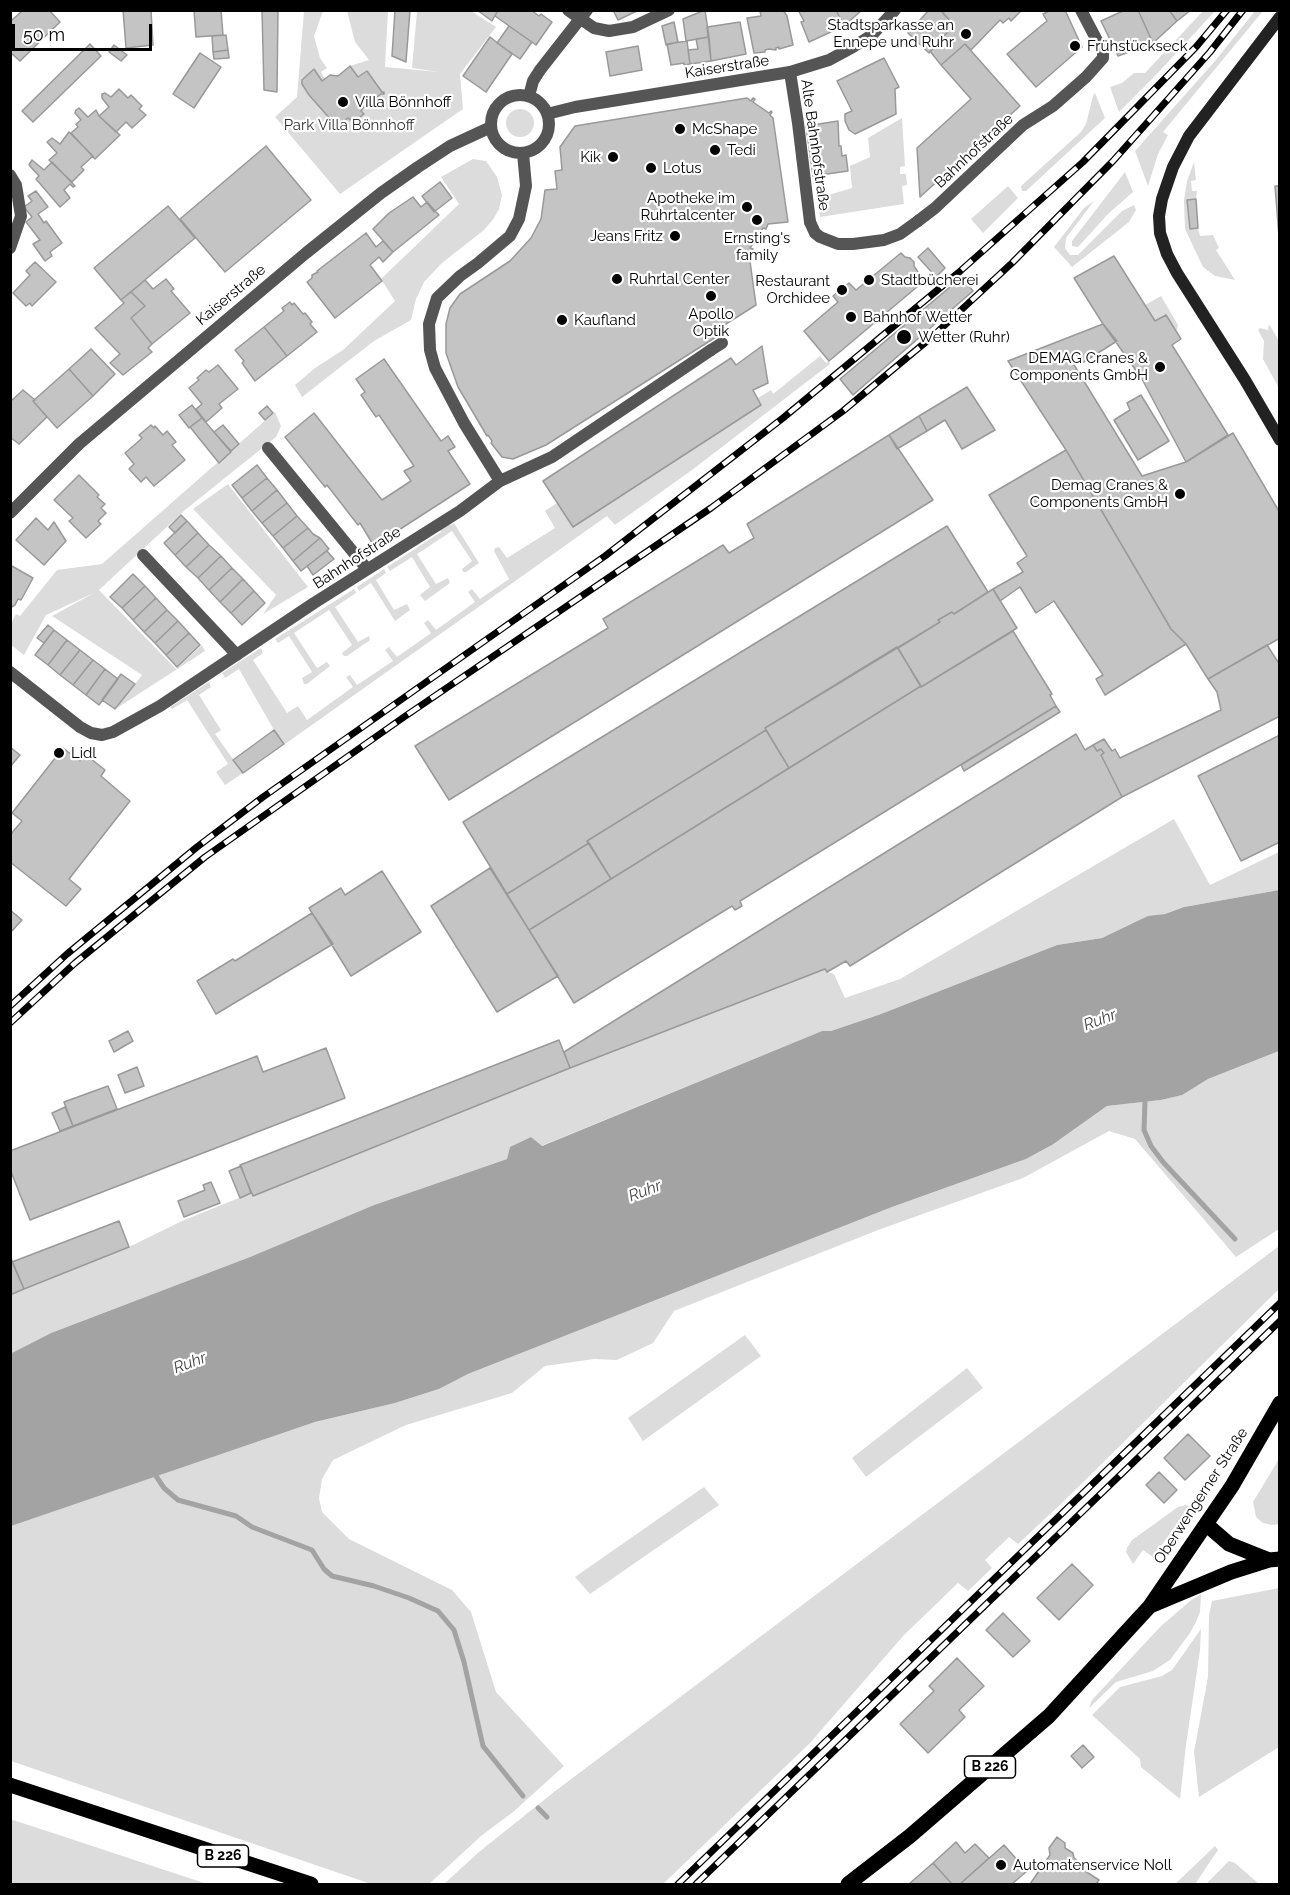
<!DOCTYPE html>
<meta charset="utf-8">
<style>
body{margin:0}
#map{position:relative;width:1290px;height:1895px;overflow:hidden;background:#fff;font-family:Raleway,sans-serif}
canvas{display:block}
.frame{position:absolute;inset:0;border:12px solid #000;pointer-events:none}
.scale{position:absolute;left:12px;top:24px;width:140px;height:27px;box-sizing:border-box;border:3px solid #000;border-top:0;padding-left:8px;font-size:18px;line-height:21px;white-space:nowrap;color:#000;-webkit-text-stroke:4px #fff;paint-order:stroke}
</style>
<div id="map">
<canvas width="1290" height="1895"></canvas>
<div class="frame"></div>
<div class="scale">50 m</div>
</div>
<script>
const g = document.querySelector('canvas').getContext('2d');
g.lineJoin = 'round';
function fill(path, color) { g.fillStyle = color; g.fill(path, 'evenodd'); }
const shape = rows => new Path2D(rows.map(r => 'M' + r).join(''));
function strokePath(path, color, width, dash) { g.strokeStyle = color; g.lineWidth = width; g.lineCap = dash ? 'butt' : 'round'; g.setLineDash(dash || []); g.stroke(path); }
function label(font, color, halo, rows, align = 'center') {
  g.font = font + ' Raleway,sans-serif'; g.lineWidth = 4.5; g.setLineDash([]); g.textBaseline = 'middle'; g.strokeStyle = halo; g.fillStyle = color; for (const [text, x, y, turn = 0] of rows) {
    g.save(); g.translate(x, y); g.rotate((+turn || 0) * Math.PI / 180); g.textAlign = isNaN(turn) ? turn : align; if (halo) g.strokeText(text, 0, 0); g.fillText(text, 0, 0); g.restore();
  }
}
fill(shape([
 [304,11,323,11,314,36,320,58,327,68,321,72,325,79,330,75,338,76,350,66,369,60,355,42,347,11,388,11,385,67,439,72,412,68,417,11,471,11,496,27,460,74,463,109,340,194,275,117,297,97],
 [1203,11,1215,11,1156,75,1119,112,1110,87,1122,83,1134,73,1145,73],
 [1255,11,1263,11,1163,132,1168,135,1158,154,1148,186,1135,151,1215,61],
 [1095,93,1105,118,1026,191,1022,191,1021,186,1081,132,1086,124,1093,96],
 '506 123a14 14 0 1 1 28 0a14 14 0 1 1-28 0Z',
 [902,118,905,166,900,167,900,174,906,174,907,185,902,186,904,204,820,217,818,198,852,188,850,166,870,157,868,138],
 [473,159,486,161,497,177,502,195,499,209,494,218,484,230,442,263,424,282,416,299,411,320,374,341,302,397,295,385,315,368,343,350,395,301,381,279,459,204,441,177],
 [1194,162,1196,180,1191,181,1192,191,1197,191,1196,199,1187,201,1190,228,1198,228,1200,236,1213,235,1219,248,1216,250,1235,280,1215,276,1203,267,1185,229,1184,200,1187,181],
 [1125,172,1133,192,1108,214,1078,247,1072,246,1072,241],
 [1008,186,1018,198,983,233,971,219],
 [1094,201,1066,238,1065,248,1070,255,1078,255,1122,211,1134,205,1136,210,1129,222,1072,267,1054,247,1084,208],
 [1161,296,1178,325,1177,331,1166,315,1155,321,1145,305],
 [1269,324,1279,341,1279,388,1263,359,1264,341,1258,330,1260,328,1268,330],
 [820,356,826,363,829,361,830,364,692,470,615,525,607,516,285,744,274,730,239,669,225,678,222,673,261,648,263,653,253,660,287,713,298,706,307,720,353,687,346,677,350,675,357,685,393,661,385,650,389,647,397,657,431,633,424,623,428,620,436,630,475,602,468,592,472,589,480,599,509,579,494,551,495,548,499,547,507,558,555,528,545,511,557,503,573,527,761,405,758,398,771,390,773,394],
 [275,412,281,426,276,437,185,510,99,590,176,669,202,645,205,651,117,708,142,675,52,616,94,593,46,615,24,655,11,645,11,624,16,614,20,616,57,570,102,564],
 [228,484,308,587,263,614,276,595,193,509],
 [454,523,479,563,466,572,463,572,462,569,472,561,452,531,417,554,436,584,448,578,450,583,425,601,420,595,430,587,412,557,390,571,387,567,441,532,440,530,450,524,451,525],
 [384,569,386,573,376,580,394,610,407,604,410,610,395,621,371,583,359,591,357,587],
 [354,589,356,593,335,607,358,642,369,636,370,640,347,656,344,656,342,653,352,645,329,610,294,633,317,668,327,662,330,666,307,684,304,684,302,678,312,672,289,636,278,643,275,639],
 [209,682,211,687,199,695,221,730,215,734,243,773,225,785,216,772,228,764,187,700,172,709,170,707],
 [1174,819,1210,885,1279,852,1279,890,1184,907,1165,914,1148,917,1102,938,1057,945,881,1014,831,1031,822,1031,541,1146,531,1137,511,1147,507,1159,374,1205,250,1257,51,1333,11,1354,11,1295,129,1247,182,1221,251,1193,253,1196,570,1068,825,969,828,972,834,974,845,998,900,979],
 [1279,1051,1279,1229,1236,1257,1135,1139,1109,1131,1023,1178,878,1230,674,1311,653,1343,617,1360,594,1359,545,1366,512,1393,406,1425,333,1460,322,1479,319,1498,322,1512,349,1539,452,1590,471,1612,496,1692,564,1766,513,1812,481,1836,429,1884,371,1884,11,1761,10,1526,315,1422,395,1403,439,1389,468,1374,892,1207,1026,1159,1052,1145,1107,1106,1161,1100,1181,1095,1208,1079],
 [1279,1246,1279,1289,1064,1501,1018,1544,1009,1537,985,1560,992,1568,968,1591,958,1583,904,1635,810,1743,663,1884,444,1884,479,1852,554,1792],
 [745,1335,761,1356,643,1441,628,1418],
 [967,1368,983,1388,866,1477,852,1458],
 [1279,1459,1279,1524,1272,1525,1263,1523,1256,1517,1253,1502],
 [704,1487,719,1505,590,1594,575,1577],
 [1186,1505,1190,1506,1153,1557,1143,1550,1133,1564,1126,1552,1127,1548,1132,1540,1178,1507],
 [1279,1588,1279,1747,1199,1797,1194,1752,1208,1677,1209,1615,1212,1601],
 [1201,1594,1200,1612,1196,1622,1190,1633,1170,1660,1153,1671,1116,1682,1089,1708,1092,1700,1160,1627,1190,1601],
 [1201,1629,1200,1650,1186,1745,1180,1799,1141,1767,1140,1759,1092,1715,1120,1687,1162,1676,1172,1670],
 [10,1819,59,1835,207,1884,11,1884],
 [1215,1846,1218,1850,1195,1884,1175,1884],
 [1229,1861,1235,1863,1259,1884,1206,1884]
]), '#dcdcdc');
fill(shape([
 [1279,890,1279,1051,1208,1079,1182,1095,1161,1100,1107,1106,1052,1145,1026,1159,892,1207,468,1374,439,1389,395,1403,315,1422,11,1526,10,1354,14,1352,51,1333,250,1257,374,1205,507,1159,510,1147,531,1137,542,1146,822,1031,831,1031,881,1014,1057,945,1102,938,1148,916,1165,914,1184,907]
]), '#a3a3a3');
strokePath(shape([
 [1145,1101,1144,1130,1151,1146,1163,1162,1235,1239],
 [154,1473,164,1488,178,1500,236,1516,252,1527,312,1550,324,1569,332,1576,374,1586,409,1598,438,1611,454,1630,464,1662,483,1746,523,1796],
 [538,1808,547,1817]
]), '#a3a3a3', 5);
const building = shape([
 [23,10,49,10,60,22,20,61,10,52,10,22,23,10],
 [123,10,151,10,153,45,126,48,123,10],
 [194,10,221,10,223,35,196,37,194,10],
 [262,10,278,10,277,92,264,90,262,10],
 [395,10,410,10,406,62,392,56,395,10],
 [477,10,498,10,492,21,477,10],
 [498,10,531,10,539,16,541,14,552,22,536,45,495,16,498,10],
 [613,10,639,10,618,20,613,10],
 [705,10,709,37,686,41,683,19,705,10],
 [783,10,787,16,793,45,779,49,779,47,776,48,776,50,769,49,765,50,765,52,754,53,747,18,761,16,760,11,783,10],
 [798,10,836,10,844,26,809,42,801,22,804,21,798,10],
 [836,10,862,10,844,26,836,10],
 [929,10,940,10,954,25,929,53,908,33,929,10],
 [945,10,1022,10,1011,21,1009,18,1003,23,1000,20,971,50,965,44,941,65,930,51,954,25,943,13,945,10],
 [1051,10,1065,10,1082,47,1036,87,1007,54,1047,21,1043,14,1051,10],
 [1125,10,1138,10,1153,43,1118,56,1101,21,1125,10],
 [1138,10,1169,10,1177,21,1153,43,1138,10],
 [1169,10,1191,10,1177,21,1169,10],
 [674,22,678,42,666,45,662,26,674,22],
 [740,22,746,54,711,61,707,27,740,22],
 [509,26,532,42,520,59,497,43,509,26],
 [226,35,228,50,213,52,212,36,226,35],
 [490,37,512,54,486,92,463,76,490,37],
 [709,37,711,61,690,64,688,50,698,49,696,39,709,37],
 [687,41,690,64,684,65,684,63,671,65,667,44,687,41],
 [90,44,101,56,33,122,22,111,90,44],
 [965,44,1020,106,920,197,917,148,971,99,941,65,965,44],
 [114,45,127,55,121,61,109,52,114,45],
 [638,46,642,70,610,76,606,52,638,46],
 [228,50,229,58,214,59,213,52,228,50],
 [200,53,221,67,194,108,173,94,200,53],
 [884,58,899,87,895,89,896,114,855,134,849,130,845,121,845,114,852,111,837,81,884,58],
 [350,66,358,77,367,71,382,92,384,92,384,94,381,94,363,108,361,111,364,114,355,121,352,118,350,120,348,118,342,123,340,130,335,131,331,126,332,121,309,95,302,84,302,80,314,69,322,81,330,75,338,76,350,66],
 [119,89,128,98,131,95,142,106,139,109,146,115,132,128,126,122,116,132,99,116,109,107,102,98,102,94,105,93,111,97,119,89],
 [747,98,751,101,753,98,755,99,753,102,769,113,771,111,772,112,770,115,773,118,788,222,768,224,766,229,763,228,750,248,753,249,749,254,756,305,718,329,716,337,546,445,513,459,502,457,491,443,492,441,488,435,487,436,458,387,446,353,446,324,450,308,460,294,510,261,531,238,541,219,545,190,557,189,555,171,562,170,560,147,575,126,747,98],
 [79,108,88,117,96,110,99,116,120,135,95,159,71,133,78,127,76,124,81,120,75,113,76,110,79,108],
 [838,121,839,146,841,146,842,156,846,155,848,171,813,176,806,126,838,121],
 [69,132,93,156,81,167,84,170,72,182,49,160,57,153,47,142,52,138,60,144,69,132],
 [266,146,311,200,225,272,180,219,266,146],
 [32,160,44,170,52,162,75,186,73,187,70,184,64,190,70,198,60,207,36,179,39,176,29,165,32,160],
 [440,182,452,198,434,212,422,196,440,182],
 [1275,186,1280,186,1280,249,1275,186],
 [36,191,48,207,38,214,44,223,46,221,62,243,50,252,52,256,45,261,33,244,40,240,26,222,32,217,24,207,32,201,28,196,36,191],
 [413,197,421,207,427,202,439,215,393,252,373,229,389,213,413,197],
 [1196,199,1198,228,1190,229,1187,200,1196,199],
 [168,206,195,238,121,300,94,268,168,206],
 [366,233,376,247,383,241,393,252,383,262,379,257,370,265,382,281,335,318,307,282,312,278,312,275,318,272,317,271,366,233],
 [928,248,945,268,936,277,918,257,928,248],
 [901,253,905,257,910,258,914,262,914,266,924,281,829,361,804,331,838,302,833,296,849,283,856,290,901,253],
 [1114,256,1155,321,1166,315,1181,339,1172,345,1228,435,1186,462,1142,379,1103,324,1074,278,1114,256],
 [35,262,56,282,32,306,30,303,26,306,13,293,30,275,26,271,35,262],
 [962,277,973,291,853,395,840,379,962,277],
 [166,279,174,289,171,291,190,313,152,344,131,318,145,306,131,292,145,280,153,289,166,279],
 [131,292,145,306,131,318,152,344,148,348,152,352,123,375,110,363,120,354,95,328,124,303,121,300,131,292],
 [290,302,292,305,294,303,303,314,305,313,312,322,310,324,317,332,287,356,264,327,284,311,282,308,290,302],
 [1103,324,1117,341,1082,363,1074,351,1068,355,1142,476,1186,462,1233,433,1280,513,1280,638,1208,679,1186,644,1171,629,1066,450,1008,361,1103,324],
 [264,327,287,356,255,381,242,363,244,361,235,350,264,327],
 [762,346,768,383,753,390,761,405,573,527,543,481,731,358,736,365,762,346],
 [91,349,115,374,93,396,69,369,91,349],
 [384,359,441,441,448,436,455,447,448,451,470,484,374,546,360,523,358,525,327,485,325,487,285,437,314,413,382,500,411,481,404,471,414,466,379,415,376,417,361,395,365,392,356,379,384,359],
 [218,365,238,389,219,404,222,408,206,422,196,409,202,404,189,388,199,380,197,378,206,370,209,372,218,365],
 [69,369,93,396,57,428,33,401,69,369],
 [967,387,995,430,962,449,945,420,927,431,919,416,967,387],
 [23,390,35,400,33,401,47,417,19,444,10,437,10,402,23,390],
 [1141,395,1169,441,1138,460,1114,420,1130,410,1127,403,1141,395],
 [192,405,202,418,189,428,179,415,192,405],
 [267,406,273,413,265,420,259,413,267,406],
 [919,416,927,431,897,449,889,435,919,416],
 [202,418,231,452,219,463,190,427,202,418],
 [151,425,154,428,155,426,163,435,167,431,176,442,172,445,185,460,154,486,146,477,141,482,129,469,134,464,125,453,140,440,142,438,139,435,151,425],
 [223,425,239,444,231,451,214,432,223,425],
 [889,435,933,500,449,800,415,746,608,628,603,619,723,545,729,553,754,538,747,524,889,435],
 [1066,450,1171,629,1186,644,1105,695,1096,679,1103,675,1054,601,1036,613,1020,587,1000,601,993,589,1023,572,1017,563,1027,556,989,495,1066,450],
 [257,465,267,478,242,498,232,485,257,465],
 [79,475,99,495,97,497,105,504,101,508,106,513,98,521,101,524,86,538,69,521,73,518,54,500,79,475],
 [267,478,277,490,252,511,242,498,267,478],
 [277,490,287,503,262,523,252,511,277,490],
 [287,503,297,516,273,536,262,523,287,503],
 [181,515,187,521,175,533,169,527,181,515],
 [297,516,308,528,283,548,273,536,297,516],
 [36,518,48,530,54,522,66,541,44,565,16,540,36,518],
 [187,521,198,533,175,555,164,543,187,521],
 [947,526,988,592,954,614,952,612,938,620,940,622,765,728,766,730,587,841,589,843,507,894,463,822,947,526],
 [308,528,313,534,320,538,293,561,283,548,308,528],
 [198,533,209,545,186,567,175,555,198,533],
 [320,538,329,549,301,571,293,561,320,538],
 [209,545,221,556,198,578,186,567,209,545],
 [327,551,334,559,313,575,307,566,327,551],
 [221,556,232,568,209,590,198,578,221,556],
 [10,565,33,578,21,600,18,599,15,605,10,608,10,565],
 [232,568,243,579,220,602,209,590,232,568],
 [133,574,145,586,122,608,110,597,133,574],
 [243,579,254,591,231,613,220,602,243,579],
 [145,586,156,598,133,620,122,608,145,586],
 [993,589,1017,628,921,687,898,648,940,622,938,620,952,612,954,614,993,589],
 [254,591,265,603,242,625,231,613,254,591],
 [156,598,167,610,144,632,133,620,156,598],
 [167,610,178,621,155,643,144,632,167,610],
 [178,621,189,633,166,655,155,643,178,621],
 [48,625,54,630,44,643,37,638,48,625],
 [54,630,67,640,48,665,35,655,54,630],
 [1013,631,1052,694,1050,695,1056,706,740,901,742,906,735,910,732,906,574,1003,529,930,921,686,921,687,1013,631],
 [189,633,200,645,177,667,166,655,189,633],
 [67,640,80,650,60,675,48,665,67,640],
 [1267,645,1280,665,1280,716,1122,797,1101,755,1104,753,1101,749,1097,751,1093,745,1104,739,1112,751,1115,749,1120,758,1221,710,1217,692,1208,679,1267,645],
 [897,647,921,686,789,768,765,728,897,647],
 [80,650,93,660,73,685,60,675,80,650],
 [93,660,105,669,86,695,73,685,93,660],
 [105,669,118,679,99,705,86,695,105,669],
 [121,674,135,684,115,709,102,700,121,674],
 [1056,706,1060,712,964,771,961,765,1056,706],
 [274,730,284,744,243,773,233,760,274,730],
 [766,730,789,768,611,879,587,841,766,730],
 [1076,734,1085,750,1093,745,1097,751,1101,749,1104,753,1101,755,1122,797,850,966,846,961,827,972,825,969,570,1068,564,1052,1076,734],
 [1280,735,1280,842,1241,861,1198,776,1280,735],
 [10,747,20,755,10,767,10,747],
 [63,748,80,761,85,754,105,770,101,776,130,801,69,879,81,889,66,906,10,862,10,835,22,821,12,813,63,748],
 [589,843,611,879,529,930,507,894,589,843],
 [490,868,558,976,497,1012,431,906,490,868],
 [382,871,421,932,351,976,309,908,341,888,345,895,382,871],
 [10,910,22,920,10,933,10,910],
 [312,913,333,944,216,1014,197,981,233,959,235,961,312,913],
 [128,1031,133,1041,114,1052,109,1041,128,1031],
 [559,1040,570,1068,253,1196,240,1165,559,1040],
 [326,1048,345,1098,30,1220,10,1169,10,1151,257,1056,263,1072,326,1048],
 [137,1067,144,1086,125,1093,118,1075,137,1067],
 [108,1086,117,1109,73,1126,64,1102,108,1086],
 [65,1107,73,1126,60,1131,52,1113,65,1107],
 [241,1166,251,1193,240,1198,229,1171,241,1166],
 [211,1182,220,1203,184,1217,178,1201,205,1190,203,1185,211,1182],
 [119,1221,129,1247,24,1289,12,1262,119,1221],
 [10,1256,24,1289,10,1295,10,1256],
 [1188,1434,1210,1456,1185,1480,1164,1458,1188,1434],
 [1159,1472,1177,1490,1164,1503,1146,1485,1159,1472],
 [1072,1564,1093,1585,1059,1620,1037,1598,1072,1564],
 [1003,1613,1030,1641,1013,1657,986,1630,1003,1613],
 [957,1658,984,1686,959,1710,965,1717,928,1753,900,1724,934,1691,929,1686,957,1658],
 [1083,1745,1094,1757,1082,1768,1071,1756,1083,1745],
 [1057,1837,1065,1843,1065,1848,1073,1853,1074,1858,1081,1863,1082,1869,1099,1880,1096,1884,1030,1884,1050,1855,1049,1848,1057,1837],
 [956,1842,965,1853,975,1844,989,1858,960,1884,952,1884,933,1863,956,1842],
 [1004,1845,1027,1871,1012,1884,960,1884,1004,1845],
 [933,1863,952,1884,909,1884,933,1863]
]);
fill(building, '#c4c4c4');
strokePath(building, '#999', 1.5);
strokePath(shape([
 [810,222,815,233,820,237,838,244,853,244,884,240,900,234,918,221],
 [711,350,722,343]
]), '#555', 12);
strokePath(shape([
 [568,10,594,28,609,31,633,27,669,10],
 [790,72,798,123,810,222],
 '491 124a29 29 0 1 1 58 0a29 29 0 1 1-58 0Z',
 [529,96,533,81,540,70,587,10],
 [547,114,575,107,790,72,829,60,853,47,872,35,895,10],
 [10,175,16,185,21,216,10,248],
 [918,221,935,208,1023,125,1053,106,1086,77,1103,58,1103,52,1081,10],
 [268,448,367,569],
 [500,481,464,423,435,368,430,350,429,324,437,298,460,276,478,263,510,236,519,219,526,186,523,153],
 [10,513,79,444,306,253,381,193,418,167,450,146,491,127],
 [143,555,237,655],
 [10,672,80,727,91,733,102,735,113,732,160,706,314,603,460,511,500,481,552,457,711,350]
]), '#555', 12);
strokePath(shape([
 [1280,17,1189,136,1173,167,1162,199,1159,216,1160,233,1167,254,1177,273,1245,380,1280,440]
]), '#222', 12);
strokePath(shape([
 [1207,1525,1229,1544,1269,1560],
 [1150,1606,1231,1572,1269,1560,1280,1559],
 [10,1785,311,1884],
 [848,1884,910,1836,1049,1716,1150,1606,1232,1486,1280,1403]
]), '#000', 15);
const rail = shape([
 [10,1006,67,954,197,847,263,797,605,556,783,418,958,273,1083,162,1196,47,1227,10],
 [10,1023,75,963,205,857,404,717,711,508,843,411,933,336,1012,263,1113,161,1210,52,1243,10],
 [678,1884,1280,1303],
 [696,1884,1280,1321]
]);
strokePath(rail, '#000', 7);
strokePath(rail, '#fff', 4.5, [14]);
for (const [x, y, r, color] of [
 [966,34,6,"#000"],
 [1075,46,6,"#000"],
 [343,102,6,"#000"],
 [680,129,6,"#000"],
 [715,150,6,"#000"],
 [613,157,6,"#000"],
 [651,168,6,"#000"],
 [747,207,6,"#000"],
 [757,220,6,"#000"],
 [675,236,6,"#000"],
 [617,279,6,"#000"],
 [869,280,6,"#000"],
 [842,290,6,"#000"],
 [711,296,6,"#000"],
 [851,317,6,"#000"],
 [562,320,6,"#000"],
 [904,337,8,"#000"],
 [1160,367,6,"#000"],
 [1180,494,6,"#000"],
 [59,753,6,"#000"],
 [1001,1865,6,"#000"]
]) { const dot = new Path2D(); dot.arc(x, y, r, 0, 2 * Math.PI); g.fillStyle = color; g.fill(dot); strokePath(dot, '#fff', 2); }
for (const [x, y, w] of [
 [990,1767,51],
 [223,1856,51]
]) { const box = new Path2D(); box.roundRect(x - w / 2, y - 11, w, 22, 4.5); g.fillStyle = '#fff'; g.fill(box); strokePath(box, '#000', 1.5); }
label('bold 14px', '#000', null, [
 ["B 226",990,1767],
 ["B 226",223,1856]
]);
label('15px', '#000', '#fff', [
 ["Stadtsparkasse an",954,25,"right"],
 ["Ennepe und Ruhr",954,42,"right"],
 ["Frühstückseck",1087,46],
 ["Villa Bönnhoff",355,102],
 ["McShape",692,129],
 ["Tedi",727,150],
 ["Kik",601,157,"right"],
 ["Lotus",663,168],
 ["Apotheke im",735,198,"right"],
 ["Ruhrtalcenter",735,215,"right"],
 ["Jeans Fritz",663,236,"right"],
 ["Ernsting's",757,238,"center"],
 ["family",757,255,"center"],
 ["Ruhrtal Center",629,279],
 ["Stadtbücherei",881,280],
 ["Restaurant",830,281,"right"],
 ["Orchidee",830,298,"right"],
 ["Apollo",711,314,"center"],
 ["Optik",711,331,"center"],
 ["Bahnhof Wetter",863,317],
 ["Kaufland",574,320],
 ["Wetter (Ruhr)",918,337],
 ["DEMAG Cranes &",1148,358,"right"],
 ["Components GmbH",1148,375,"right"],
 ["Demag Cranes &",1168,485,"right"],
 ["Components GmbH",1168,502,"right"],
 ["Lidl",71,753],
 ["Automatenservice Noll",1013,1865]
], 'left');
label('15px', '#000', '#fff', [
 ["Kaiserstraße",727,67,-9],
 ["Alte Bahnhofstraße",815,145,82],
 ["Bahnhofstraße",974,151,-43],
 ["Kaiserstraße",231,295,-40],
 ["Bahnhofstraße",357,558,-33],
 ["Oberwengerner Straße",1201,1496,-57]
]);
label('15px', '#333', '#fff', [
 ["Park Villa Bönnhoff",349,125]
]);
label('italic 16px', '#444', '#fff', [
 ["Ruhr",1100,1020,-21],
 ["Ruhr",645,1191,-21],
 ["Ruhr",190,1363,-21]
]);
</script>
